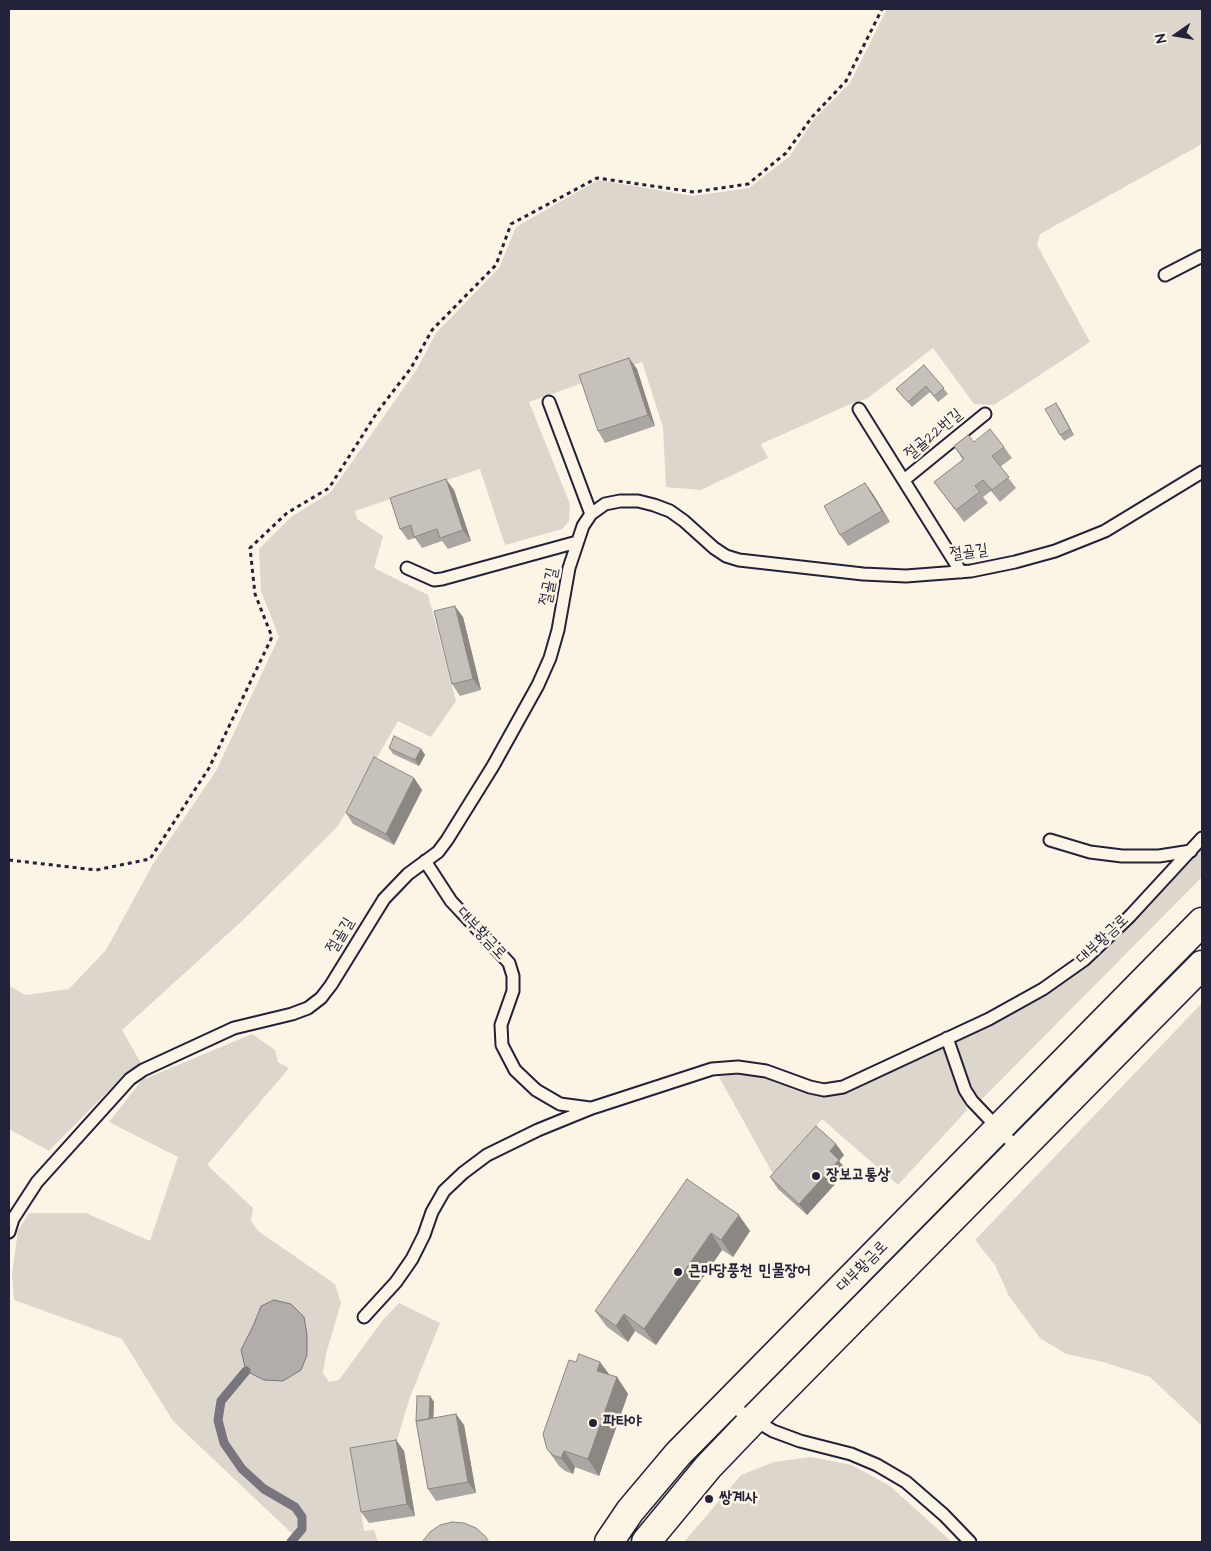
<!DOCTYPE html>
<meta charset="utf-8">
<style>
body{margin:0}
#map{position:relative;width:1211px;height:1551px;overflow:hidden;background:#fcf5e5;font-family:"Architects Daughter",sans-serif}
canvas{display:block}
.frame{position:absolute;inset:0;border:10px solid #22223b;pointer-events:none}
.north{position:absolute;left:1151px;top:10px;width:50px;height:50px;-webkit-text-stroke:4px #fcf5e5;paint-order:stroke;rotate:257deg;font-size:14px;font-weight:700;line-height:20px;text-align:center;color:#22223b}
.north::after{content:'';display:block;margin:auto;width:18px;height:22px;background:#22223b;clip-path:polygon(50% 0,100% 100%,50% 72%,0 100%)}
</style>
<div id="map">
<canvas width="1211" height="1551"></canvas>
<div class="frame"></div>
<div class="north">N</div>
</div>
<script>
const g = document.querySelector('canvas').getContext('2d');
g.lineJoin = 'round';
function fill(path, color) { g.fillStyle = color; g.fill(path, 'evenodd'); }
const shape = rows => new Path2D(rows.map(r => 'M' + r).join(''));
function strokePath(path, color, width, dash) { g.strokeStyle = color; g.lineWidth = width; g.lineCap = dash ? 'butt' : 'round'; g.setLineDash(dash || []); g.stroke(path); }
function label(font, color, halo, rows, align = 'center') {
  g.font = font + ' "Architects Daughter","Poor Story",sans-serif'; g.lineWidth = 5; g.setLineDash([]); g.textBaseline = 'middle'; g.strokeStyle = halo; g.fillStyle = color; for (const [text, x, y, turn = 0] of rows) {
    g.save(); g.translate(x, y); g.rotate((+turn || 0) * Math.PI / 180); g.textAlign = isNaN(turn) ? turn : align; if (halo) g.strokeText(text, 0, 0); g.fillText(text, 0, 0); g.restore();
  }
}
fill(shape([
 [887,9,1202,9,1202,144,1040,234,1037,245,1090,342,994,405,974,404,933,348,868,398,846,406,761,444,768,458,701,490,666,487,663,427,642,362,529,402,570,504,569,521,562,529,505,545,480,469,355,511,357,519,383,536,374,568,428,595,456,701,431,737,398,721,338,826,242,921,122,1030,141,1063,121,1078,49,1151,9,1129,9,986,26,995,69,989,106,950,153,864,216,771,279,637,261,591,259,549,291,517,331,492,417,369,436,333,499,268,516,227,598,180,693,196,749,188,790,156,814,119,850,83],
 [1202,844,1202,877,981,1100,976,1094,970,1082,955,1040,1052,991,1086,965,1131,923],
 [1202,1003,1202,1426,1150,1377,1103,1362,1066,1354,1040,1338,1009,1296,995,1265,975,1240],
 [252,1034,275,1050,278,1062,289,1068,207,1165,253,1208,251,1221,258,1231,335,1284,341,1303,326,1354,323,1373,329,1382,339,1380,382,1321,399,1303,440,1323,410,1397,395,1447,351,1454,364,1531,374,1530,378,1542,301,1542,173,1421,122,1339,14,1300,12,1274,18,1231,29,1213,86,1213,150,1241,178,1157,109,1122,142,1080],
 [261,1306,304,1317,254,1324],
 [943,1048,967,1110,898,1185,822,1119,773,1174,719,1077,735,1074,754,1074,798,1091,817,1095,836,1095,855,1089],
 [811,1457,852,1465,890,1486,952,1542,684,1542,741,1475,774,1462]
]), '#dcd6cc');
const water = shape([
 [274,1300,291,1304,304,1317,307,1335,307,1355,301,1370,283,1381,264,1380,246,1371,241,1350,254,1324,261,1306,274,1300]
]);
fill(water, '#b2adab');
strokePath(water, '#78757e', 1);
strokePath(shape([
 [246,1371,221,1401,218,1420,224,1443,242,1469,264,1489,295,1507,302,1517,302,1529,291,1542]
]), '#78757e', 9);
const service = shape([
 [1165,275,1202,256],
 [549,402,591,514],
 [859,409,961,572],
 [904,480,985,414],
 [407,568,434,580,442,579,577,542],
 [1050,840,1090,852,1122,856,1159,856,1191,851],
 [425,861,451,901,509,963,513,976,513,991,501,1025,502,1045,515,1070,536,1090,560,1104,590,1108],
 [947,1038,965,1090,972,1101,1019,1150],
 [9,1232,13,1219,37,1182,130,1079,143,1070,234,1028,292,1014,308,1008,321,998,331,985,384,899,408,874,438,852,447,840,493,766,538,685,550,658,558,630,569,568,583,526,591,514,605,504,620,501,638,501,654,505,670,511,684,521,714,548,726,556,739,560,863,574,906,576,971,571,1015,562,1055,551,1105,531,1202,472],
 [364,1317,396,1282,412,1259,424,1235,432,1212,444,1191,463,1173,487,1155,538,1130,592,1108,712,1069,738,1067,766,1071,810,1087,824,1090,843,1087,989,1019,1043,989,1084,960,1130,916,1202,838],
 [728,1404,773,1431,800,1441,851,1454,877,1465,906,1482,944,1515,970,1542]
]);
const secondary = shape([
 [609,1542,630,1511,678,1454,1202,922],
 [646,1542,708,1467,753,1420,1202,965]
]);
strokePath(service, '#22223b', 15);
strokePath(secondary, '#22223b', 31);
strokePath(shape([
 [9,860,96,870,150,859,209,768,272,637,255,594,250,548,287,513,329,488,378,411,411,368,432,330,496,265,511,224,597,178,694,192,748,184,786,153,812,117,846,81,882,9]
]), '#22223b', 3, [4, 4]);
strokePath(service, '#fcf5e5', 11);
strokePath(secondary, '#fcf5e5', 28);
fill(shape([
 [924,365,948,394,938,402,930,392,912,407,896,389],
 [637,369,655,426,605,443,598,431],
 [1056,403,1074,435,1064,441,1060,435],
 [974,442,1004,447,1012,458,1000,467,1016,488,1000,502,991,491,983,497,988,503,964,522,934,482,963,460,954,446],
 [865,483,873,494,890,522,848,546,840,535],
 [454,490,471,541,448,549,442,541,422,548,415,538,408,540,400,529],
 [463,617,481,690,460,696,452,684],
 [389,748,421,749,425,755,419,766,393,754],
 [414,778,422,790,394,845,353,824,346,813],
 [836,1144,844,1155,839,1161,847,1171,807,1215,778,1189,770,1177],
 [687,1179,750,1231,733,1257,722,1250,656,1345,635,1331,628,1342,607,1327,595,1311],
 [609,1375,617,1377,628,1394,599,1476,575,1467,573,1474,565,1471,559,1466,547,1449],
 [430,1396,434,1402,433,1418,464,1425,476,1493,436,1501,428,1489,416,1421],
 [396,1440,404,1451,415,1516,369,1523,361,1512]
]), '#aaa6a1');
fill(shape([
 [629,358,637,369,655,426,648,415],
 [1056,403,1060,409,1074,435,1070,429],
 [446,479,454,490,471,541,463,530],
 [865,483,873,494,890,522,882,511],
 [455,606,463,617,481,690,473,679],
 [421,749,425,755,419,766,415,760],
 [414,778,422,790,394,845,386,834],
 [836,1144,844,1155,839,1161,847,1171,807,1215,799,1204,830,1151],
 [739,1215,750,1231,733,1257,721,1240],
 [711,1233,722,1250,656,1345,644,1329],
 [624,1314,635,1331,628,1342,616,1326],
 [600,1362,612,1378,597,1371],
 [617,1377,628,1394,599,1476,588,1459],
 [430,1396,434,1402,433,1427,429,1422],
 [456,1414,464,1425,476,1493,468,1482],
 [396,1440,404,1451,415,1516,407,1504],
 [564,1451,575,1467,573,1474,561,1458]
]), '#8b8783');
const building = shape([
 [629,358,648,415,598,431,579,375,629,358],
 [924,365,944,388,934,396,926,386,908,402,896,389,924,365],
 [1056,403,1070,429,1060,435,1045,409,1056,403],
 [990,429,1004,447,992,456,1009,477,992,490,983,480,975,486,980,492,956,510,934,482,964,459,954,446,968,435,974,442,990,429],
 [446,479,463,530,440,538,437,529,414,537,411,525,400,529,390,498,446,479],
 [865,483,882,511,840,535,824,506,865,483],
 [455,606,473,679,452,684,434,611,455,606],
 [394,736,421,749,415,760,389,748,394,736],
 [374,757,414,778,386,834,346,813,374,757],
 [816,1126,836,1144,830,1151,839,1160,799,1204,770,1177,816,1126],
 [687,1179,739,1215,721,1240,711,1233,644,1329,624,1314,616,1326,595,1311,687,1179],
 [579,1354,600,1362,597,1371,617,1377,588,1459,564,1451,561,1458,553,1455,547,1449,543,1434,569,1360,576,1362,579,1354],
 [417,1396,430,1396,429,1419,416,1421,417,1396],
 [456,1414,468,1482,428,1489,416,1421,456,1414],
 [396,1440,407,1504,361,1512,350,1448,396,1440],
 [452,1522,464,1523,476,1528,485,1536,489,1542,422,1542,430,1532,440,1525,452,1522]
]);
fill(building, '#c6c1bb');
strokePath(building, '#8b8783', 1);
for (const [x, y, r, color] of [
 [816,1176,5,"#22223b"],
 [678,1272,5,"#22223b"],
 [593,1423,5,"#22223b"],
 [709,1499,5,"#22223b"]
]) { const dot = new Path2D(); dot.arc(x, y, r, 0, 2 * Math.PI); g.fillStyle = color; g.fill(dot); strokePath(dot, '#fcf5e5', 2); }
label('16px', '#22223b', '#fcf5e5', [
 ["절골22번길",934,435,-40],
 ["절골길",969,553,-8],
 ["절골길",550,587,-79],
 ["대부황금로",481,934,47],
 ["절골길",341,936,-59],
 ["대부황금로",1103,940,-43],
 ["대부황금로",863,1267,-45]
]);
label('bold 16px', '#22223b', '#fcf5e5', [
 ["장보고통상",826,1176],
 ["큰마당풍천 민물장어",688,1272],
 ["파타야",603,1423],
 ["쌍계사",719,1499]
], 'left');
</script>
